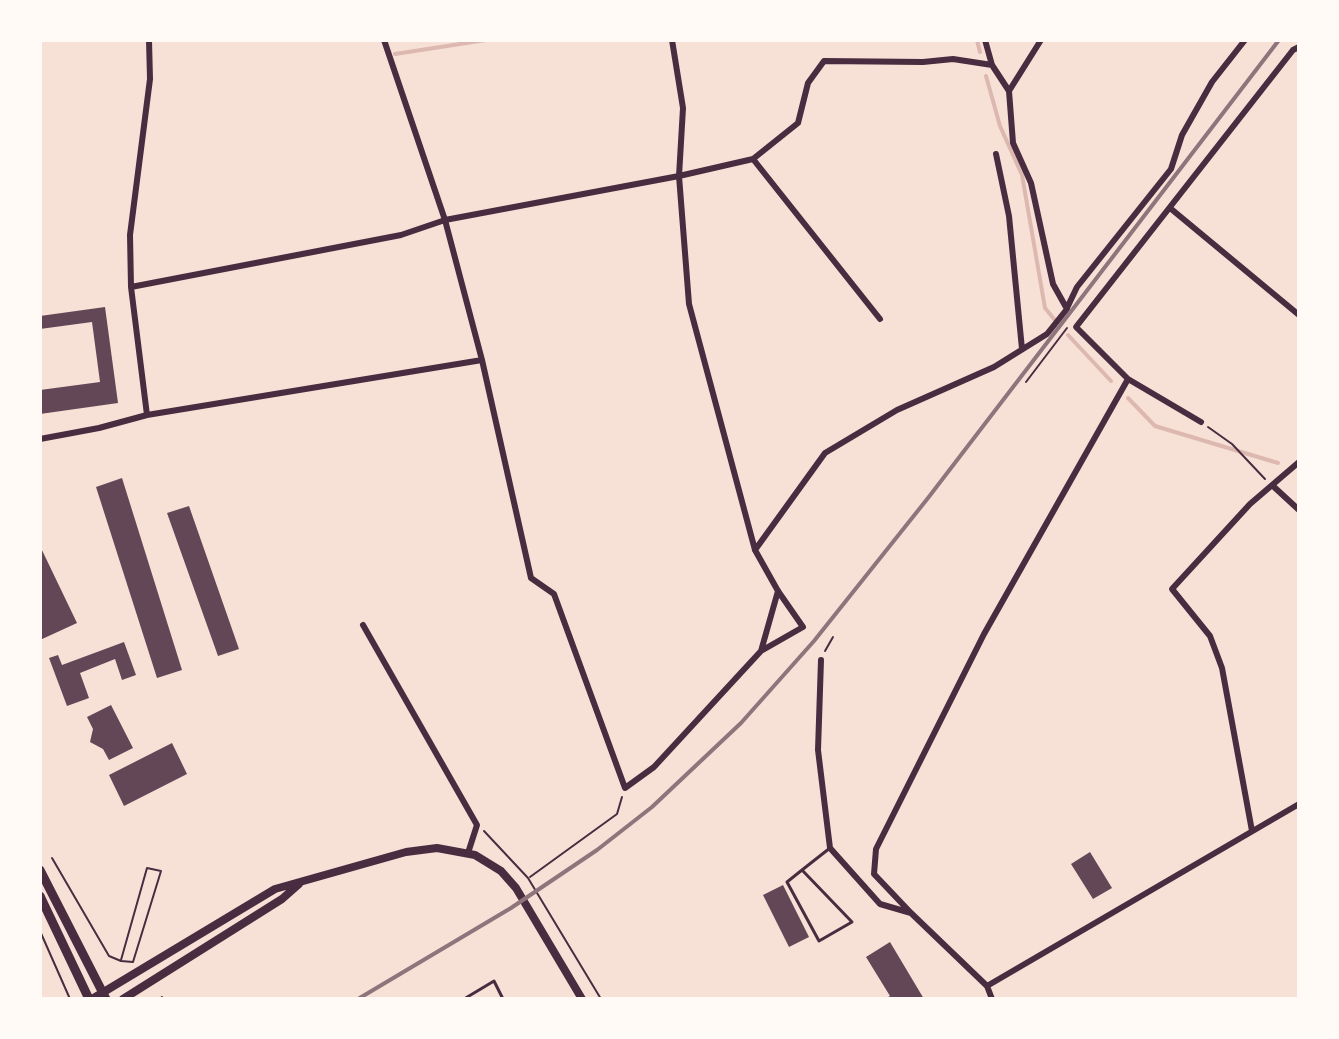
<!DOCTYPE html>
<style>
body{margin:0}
#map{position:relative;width:1339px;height:1039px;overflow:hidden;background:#f7e1d7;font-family:"Nunito Sans",sans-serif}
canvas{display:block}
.frame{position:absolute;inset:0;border:42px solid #fffaf5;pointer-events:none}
</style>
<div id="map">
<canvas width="1339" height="1039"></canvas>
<div class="frame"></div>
</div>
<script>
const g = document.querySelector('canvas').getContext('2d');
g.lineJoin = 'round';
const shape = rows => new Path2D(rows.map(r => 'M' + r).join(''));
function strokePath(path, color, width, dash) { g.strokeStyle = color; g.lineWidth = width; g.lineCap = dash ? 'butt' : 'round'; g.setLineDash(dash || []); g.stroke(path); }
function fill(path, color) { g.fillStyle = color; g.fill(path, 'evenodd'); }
strokePath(shape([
 [977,40,980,52],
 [395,54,486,40],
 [986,76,1000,126,1022,175,1045,308,1054,319],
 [1068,335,1111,381],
 [1128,398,1155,426,1278,463]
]), '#dcb8b0', 4);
fill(shape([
 [105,307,118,403,40,414,40,390,100,382,92,322,40,329,40,316],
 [122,478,182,670,157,678,96,487],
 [189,506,239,649,218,656,167,513],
 [40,546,77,623,40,640],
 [124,642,136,675,122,680,115,659,80,673,89,698,67,706,49,658,58,655,62,665],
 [111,705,133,748,109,760,103,749,90,742,93,729,87,717],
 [172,743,187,774,124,806,109,775],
 [1090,852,1112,888,1093,899,1071,864],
 [783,885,809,937,789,947,763,895],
 [890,942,924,999,884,999,890,996,866,957]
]), '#644757');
strokePath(shape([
 [1026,382,1067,328],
 [1208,427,1232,444,1265,479],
 [825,651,833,637],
 [484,831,528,878,601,999],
 [52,858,109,956,121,961,133,962],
 [530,877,617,814,622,797],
 [40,931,70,999],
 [121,960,147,868,161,871,133,962],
 [160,999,162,997]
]), '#4a2c40', 2);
strokePath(shape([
 [802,870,852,922,819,941,787,882,802,870,830,848],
 [464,999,494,981,503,999]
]), '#4a2c40', 3);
strokePath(shape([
 [384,40,445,220,482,360,531,578,554,594,625,788,654,767,761,651,803,627,778,591,755,550,689,304,679,176,683,108,672,40],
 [985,40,992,65,1009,91],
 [996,154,1009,216,1022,349],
 [753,159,880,319],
 [1170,208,1299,315],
 [131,287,401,235,445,220,679,176,753,159,798,123,808,83,824,61,923,62,953,59,992,65],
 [1067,308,1077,287,1171,169,1182,135,1212,82,1245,40],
 [147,415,131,287,130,235,150,79,149,40],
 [1201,422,1128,379,1076,327,1293,50,1299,47],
 [40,439,99,428,147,415,482,360],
 [1273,486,1299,510],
 [755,550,825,453,897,410,994,367,1047,334,1067,309,1053,284,1031,183,1013,143,1009,91,1041,40],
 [363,625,477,825,468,853],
 [761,651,778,591],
 [821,660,818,750,830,848,880,904,911,913,987,986,992,999],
 [1252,831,1222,668,1210,636,1172,589,1250,504,1299,462],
 [911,913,874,874,876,849,984,634,1128,379],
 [987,986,1299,804]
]), '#4a2c40', 6);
strokePath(shape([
 [92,999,275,889,406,852,437,848,475,855,501,871,516,888,582,999],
 [123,999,282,899,299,884]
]), '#4a2c40', 8);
strokePath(shape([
 [40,870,106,999],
 [40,896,89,999]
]), '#4a2c40', 9);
strokePath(shape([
 [358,999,511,908,597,850,652,807,741,723,814,641,928,498,1279,40]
]), '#8f747c', 4);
</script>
